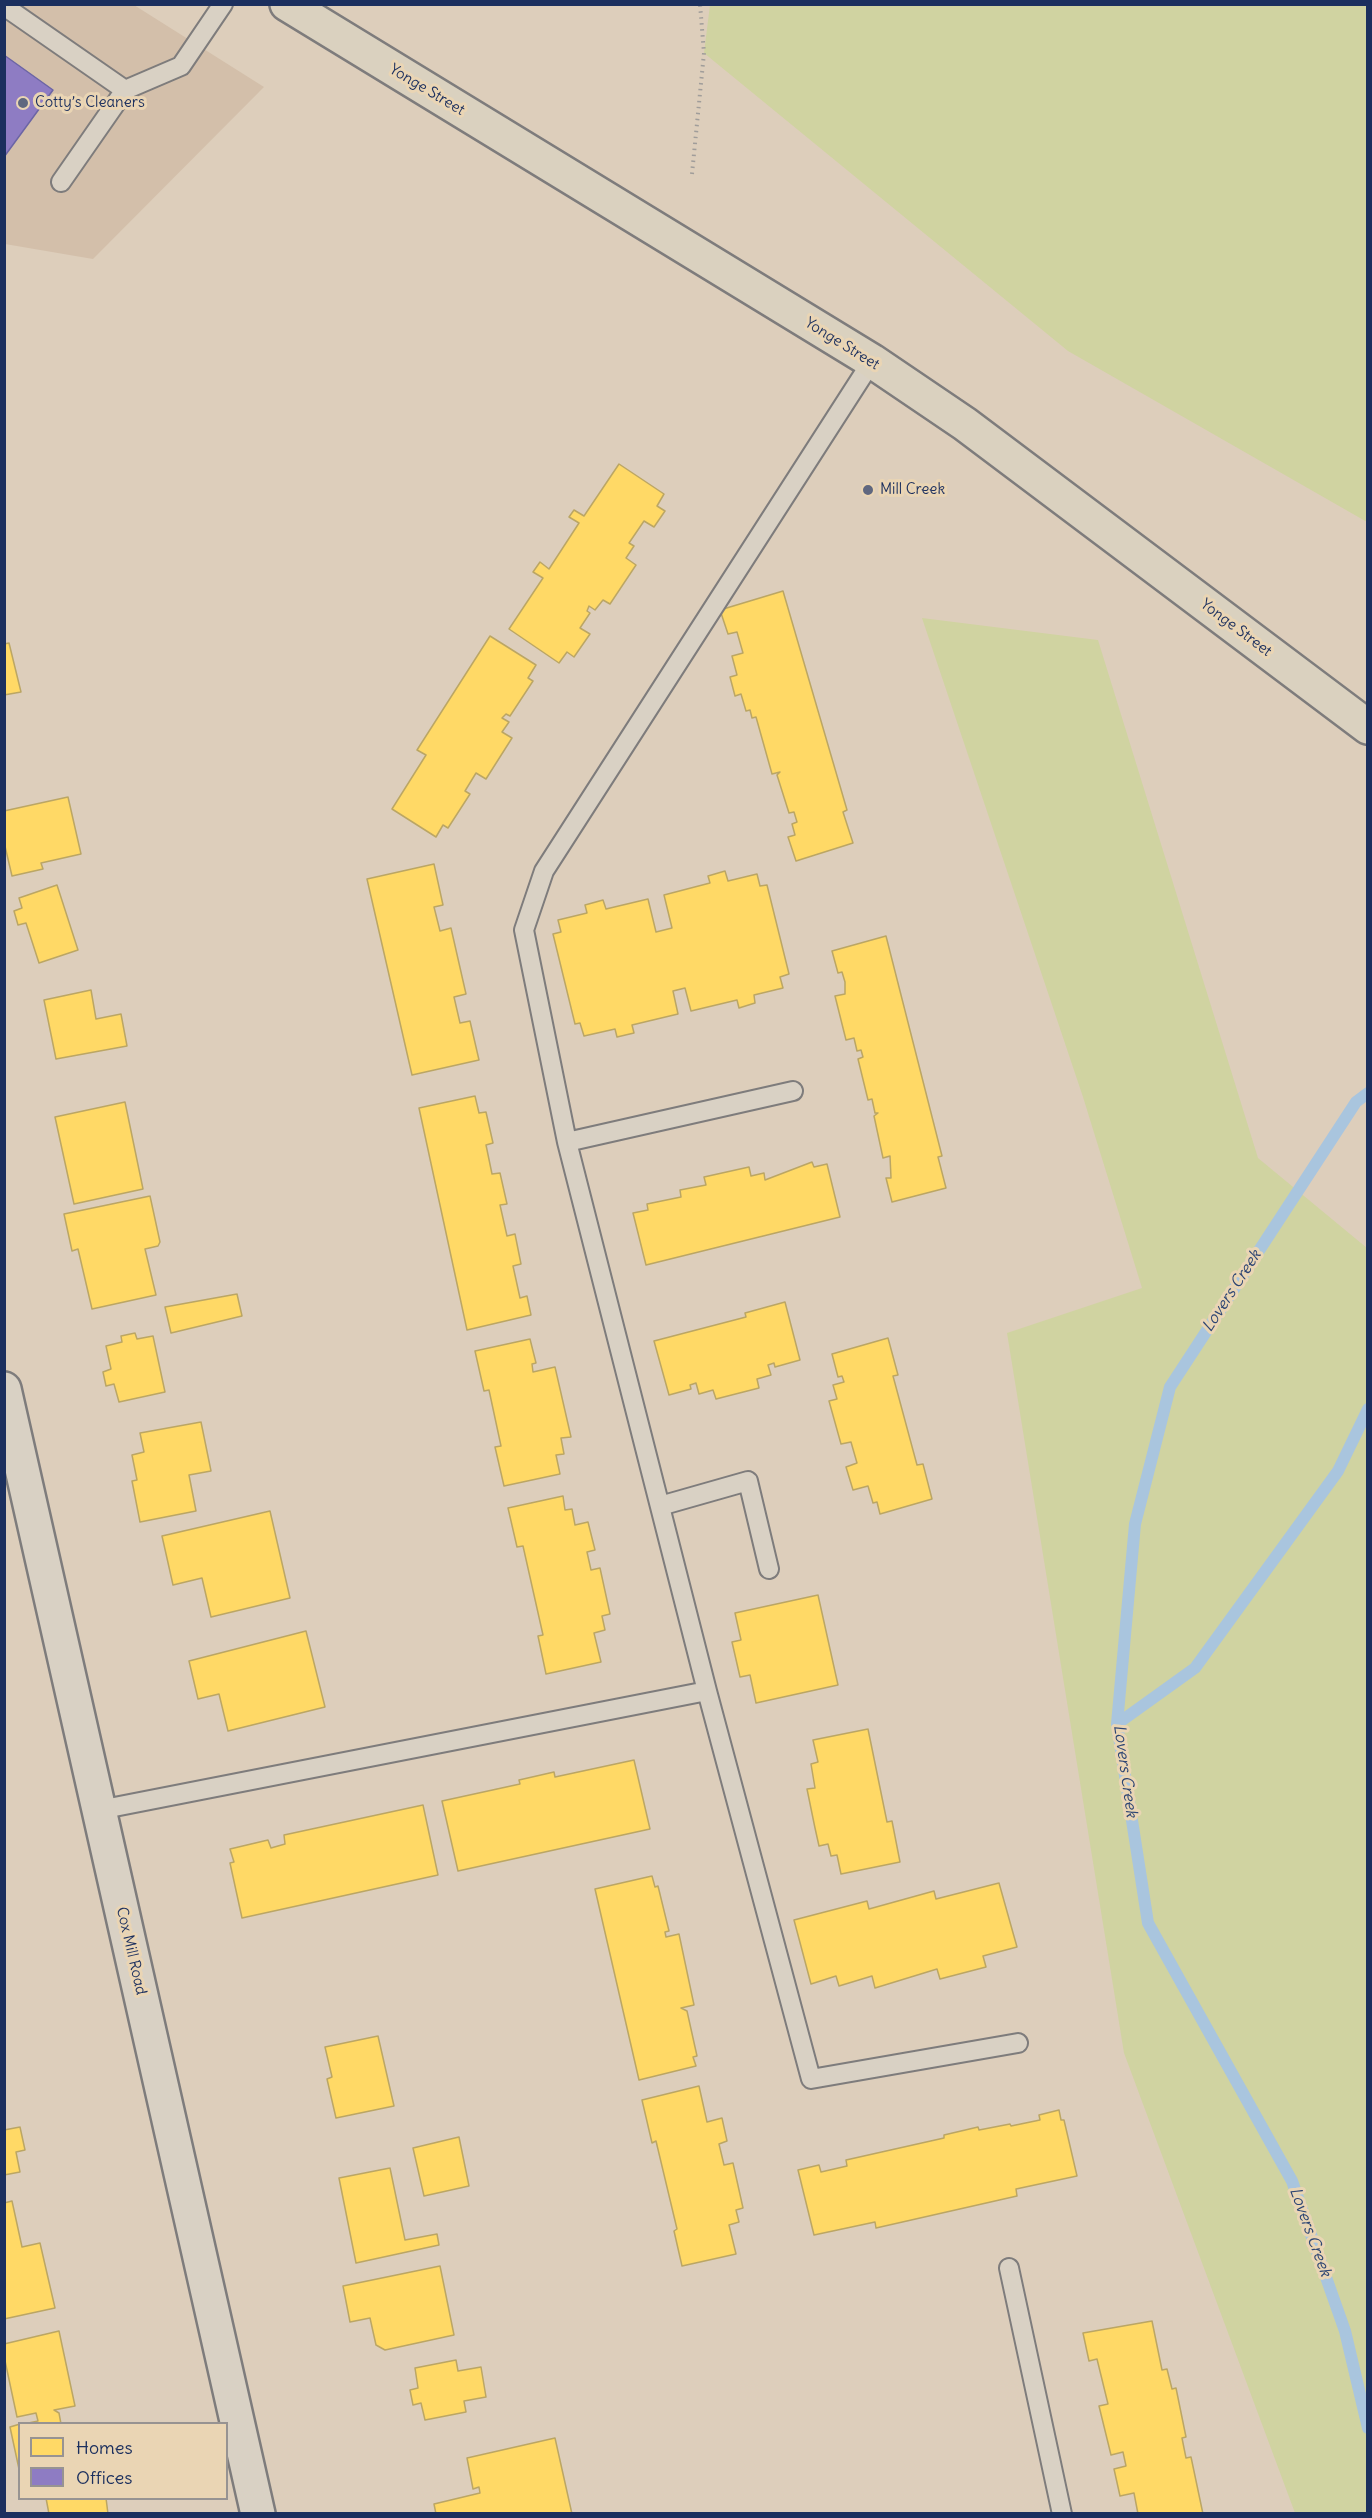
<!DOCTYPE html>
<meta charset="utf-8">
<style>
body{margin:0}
#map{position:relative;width:1372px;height:2518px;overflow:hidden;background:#ddcebb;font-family:Delius,sans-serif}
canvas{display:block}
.frame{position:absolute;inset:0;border:6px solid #1b2f5e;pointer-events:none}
.legend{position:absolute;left:18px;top:2422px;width:210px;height:78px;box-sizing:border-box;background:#ead5b4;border:2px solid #979392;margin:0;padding:8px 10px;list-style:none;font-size:18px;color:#1b2f5e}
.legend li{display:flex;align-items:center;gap:12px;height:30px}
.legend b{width:30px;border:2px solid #979392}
</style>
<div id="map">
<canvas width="1372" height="2518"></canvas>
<div class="frame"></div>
<ul class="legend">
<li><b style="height:16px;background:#ffd966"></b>Homes</li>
<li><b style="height:16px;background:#8e7cc3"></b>Offices</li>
</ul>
</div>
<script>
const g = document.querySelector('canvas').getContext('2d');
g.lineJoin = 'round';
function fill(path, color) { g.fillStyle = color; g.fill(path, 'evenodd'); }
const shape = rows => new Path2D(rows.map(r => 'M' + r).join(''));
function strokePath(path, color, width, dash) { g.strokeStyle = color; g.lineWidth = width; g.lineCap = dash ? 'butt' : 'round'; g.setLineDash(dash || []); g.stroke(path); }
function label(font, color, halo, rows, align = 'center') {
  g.font = font + ' Delius,sans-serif'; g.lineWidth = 6; g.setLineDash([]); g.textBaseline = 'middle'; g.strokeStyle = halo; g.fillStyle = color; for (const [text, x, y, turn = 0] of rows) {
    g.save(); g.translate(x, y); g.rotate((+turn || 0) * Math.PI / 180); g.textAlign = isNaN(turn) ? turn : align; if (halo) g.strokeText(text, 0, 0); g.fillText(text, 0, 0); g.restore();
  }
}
fill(shape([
 [4,5,134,5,264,87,93,259,5,244]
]), '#d3bfaa');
fill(shape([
 [710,5,1367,5,1367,522,1068,351,704,53],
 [922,618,1098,640,1258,1158,1367,1248,1367,2513,1295,2513,1124,2053,1007,1333,1142,1288,1083,1097]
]), '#d0d3a1');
const homes = shape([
 [619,464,664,494,657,506,665,511,654,527,644,521,629,543,634,546,626,558,636,565,610,604,603,600,595,610,589,606,587,611,590,613,580,628,590,634,574,657,567,652,559,663,509,629,543,578,533,572,540,562,549,569,579,523,569,517,574,510,584,516,619,464],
 [783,591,847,810,843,812,853,843,796,861,788,837,795,835,792,824,797,822,794,812,789,813,777,775,780,772,772,774,756,717,752,718,750,710,746,711,741,694,735,696,730,677,737,675,732,656,743,653,737,632,728,634,720,610,783,591],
 [490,636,536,665,528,678,533,681,510,716,506,714,502,718,509,722,502,732,512,738,486,779,476,773,465,791,470,794,448,828,443,825,436,837,392,809,426,755,417,750,490,636],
 [9,643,21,692,4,695,4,644,9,643],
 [68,797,81,854,41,863,43,869,12,876,4,842,4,811,68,797],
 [434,864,443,905,434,907,440,931,451,928,466,994,454,997,460,1023,470,1021,479,1060,412,1075,367,879,434,864],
 [725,871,728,881,757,874,760,886,767,885,789,974,780,977,783,988,754,995,755,1003,739,1008,737,1000,691,1011,685,988,673,991,678,1014,632,1025,634,1033,617,1037,615,1029,584,1036,580,1023,575,1024,553,934,561,932,558,920,587,913,585,905,603,900,606,909,648,899,656,932,672,928,664,895,710,883,708,876,725,871],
 [57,885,78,950,39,963,26,923,18,925,14,911,22,908,19,898,57,885],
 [886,936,942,1156,938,1157,946,1188,892,1202,886,1178,891,1178,890,1156,883,1158,874,1116,878,1113,875,1113,872,1099,868,1100,858,1059,863,1057,861,1050,857,1051,854,1038,846,1040,835,996,845,994,845,982,842,972,838,973,832,951,886,936],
 [91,990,96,1019,121,1014,127,1046,56,1059,44,1000,91,990],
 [475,1096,479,1113,486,1112,493,1143,486,1145,492,1174,500,1173,507,1204,500,1205,507,1236,515,1234,521,1264,513,1266,520,1298,527,1296,531,1315,467,1330,419,1108,475,1096],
 [125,1102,143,1189,74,1204,55,1117,125,1102],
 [812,1162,814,1167,827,1164,840,1217,646,1265,633,1213,648,1210,647,1204,681,1197,680,1190,706,1185,704,1177,749,1167,751,1176,764,1173,765,1180,812,1162],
 [150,1196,160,1242,158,1246,145,1249,156,1295,92,1309,78,1249,72,1251,64,1214,150,1196],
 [237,1294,242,1316,171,1333,165,1307,237,1294],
 [785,1302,800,1360,775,1367,774,1363,768,1365,771,1375,757,1379,759,1388,716,1399,713,1390,699,1394,696,1383,690,1385,691,1389,669,1395,654,1341,746,1317,745,1313,785,1302],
 [135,1333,137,1339,153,1336,165,1392,119,1402,114,1384,106,1386,103,1372,111,1369,106,1346,122,1342,121,1336,135,1333],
 [888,1338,898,1375,893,1376,917,1465,923,1464,932,1499,880,1514,877,1502,873,1503,868,1486,853,1490,846,1467,857,1463,851,1442,841,1444,829,1401,837,1399,833,1385,844,1382,842,1376,838,1377,832,1354,888,1338],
 [530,1339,536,1363,532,1364,533,1372,555,1367,571,1437,561,1438,564,1454,556,1455,560,1474,504,1486,495,1447,501,1446,489,1390,484,1391,475,1351,530,1339],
 [201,1422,211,1471,189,1475,196,1511,140,1522,132,1481,137,1480,132,1455,144,1452,140,1433,201,1422],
 [563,1496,565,1510,572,1509,575,1525,588,1522,595,1550,587,1552,591,1570,600,1568,610,1614,602,1616,605,1630,594,1633,601,1662,546,1674,538,1636,543,1635,523,1546,517,1547,508,1508,563,1496],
 [270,1511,290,1598,211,1617,202,1578,173,1585,162,1536,270,1511],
 [818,1595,838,1685,756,1703,750,1675,740,1677,732,1642,741,1640,735,1613,818,1595],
 [306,1631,325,1707,228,1731,219,1694,198,1699,189,1661,306,1631],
 [868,1729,887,1822,892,1821,900,1862,841,1874,837,1855,831,1856,828,1844,819,1846,815,1828,807,1789,815,1788,811,1764,818,1762,813,1740,868,1729],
 [634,1760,650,1829,458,1871,442,1801,520,1784,519,1780,554,1772,555,1777,634,1760],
 [423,1805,438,1875,242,1918,230,1863,234,1862,230,1849,268,1840,271,1848,285,1844,284,1835,423,1805],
 [652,1876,655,1887,658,1886,669,1931,665,1932,666,1937,679,1934,694,2005,681,2008,687,2011,697,2056,693,2057,696,2066,639,2080,595,1889,652,1876],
 [999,1883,1017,1947,983,1956,986,1967,940,1979,937,1969,875,1988,872,1976,839,1986,836,1976,811,1984,794,1920,867,1901,869,1909,934,1891,936,1899,999,1883],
 [378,2036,394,2106,336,2118,327,2079,332,2077,325,2047,378,2036],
 [699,2086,707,2122,722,2118,727,2141,719,2144,724,2165,733,2163,743,2208,736,2210,739,2222,729,2225,736,2254,682,2266,674,2231,677,2229,656,2141,652,2143,642,2100,699,2086],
 [1059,2110,1061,2120,1064,2120,1077,2176,1016,2189,1017,2196,876,2228,875,2222,814,2235,798,2170,819,2165,821,2172,847,2166,846,2160,944,2138,944,2135,978,2127,979,2130,1010,2124,1011,2126,1040,2120,1039,2115,1059,2110],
 [20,2127,25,2150,16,2152,20,2172,4,2175,4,2130,20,2127],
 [459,2137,469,2186,424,2196,413,2148,459,2137],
 [390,2168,405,2240,437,2234,439,2245,356,2263,339,2178,390,2168],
 [12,2201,22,2247,40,2243,55,2308,4,2319,4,2203,12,2201],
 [440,2266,454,2335,385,2350,376,2345,370,2318,350,2322,343,2286,440,2266],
 [1152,2321,1162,2370,1167,2369,1172,2389,1176,2388,1186,2437,1182,2438,1186,2458,1191,2457,1203,2514,1138,2514,1134,2493,1120,2496,1114,2469,1126,2466,1123,2452,1111,2455,1099,2406,1108,2404,1097,2359,1089,2361,1083,2333,1152,2321],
 [59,2331,75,2406,54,2410,59,2413,61,2424,24,2424,38,2421,36,2413,17,2417,4,2356,4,2344,59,2331],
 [456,2360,458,2371,481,2367,486,2397,464,2401,466,2412,425,2420,421,2403,413,2405,410,2390,418,2388,415,2368,456,2360],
 [20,2424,20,2469,19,2469,10,2427,20,2424],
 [555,2438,572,2514,436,2514,434,2504,480,2493,479,2487,473,2489,467,2458,555,2438],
 [46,2498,106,2498,108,2514,49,2514,46,2498]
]);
fill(homes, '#ffd966');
strokePath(homes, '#bba664', 1.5);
const offices = shape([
 [4,55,53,90,4,157,4,55]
]);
fill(offices, '#8e7cc3');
strokePath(offices, '#6c65a5', 1.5);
strokePath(shape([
 [1368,1093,1356,1102,1170,1387,1135,1524,1117,1724,1148,1923,1292,2181,1345,2331,1368,2428],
 [1117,1724,1195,1668,1338,1471,1368,1409]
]), '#a9c5de', 12);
const lane = shape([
 [4,6,125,90,181,66,223,4],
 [61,182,125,90],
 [872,361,544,871,524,930,567,1142,707,1691,811,2079,1018,2043],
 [567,1142,793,1091],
 [660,1506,748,1481,769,1569],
 [99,1810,707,1691],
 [1009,2268,1062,2514]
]);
const secondary = shape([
 [4,1389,258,2514]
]);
const primary = shape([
 [287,4,872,361,965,424,1368,727]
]);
strokePath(lane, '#7e7c7c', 22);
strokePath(secondary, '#7e7c7c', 38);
strokePath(primary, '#7e7c7c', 38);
strokePath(shape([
 [692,174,704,53,700,4]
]), '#a09d9a', 4, [1.5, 4.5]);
strokePath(lane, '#d9d1c4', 18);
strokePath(secondary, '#d9d1c4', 33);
strokePath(primary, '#dad1bf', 33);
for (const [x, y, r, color] of [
 [23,103,6,"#5f677f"],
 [868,490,6,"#5f677f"]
]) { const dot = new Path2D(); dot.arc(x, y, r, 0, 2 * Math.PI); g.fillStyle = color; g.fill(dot); strokePath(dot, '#ead5b4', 2); }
label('15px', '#1b2f5e', '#ead5b4', [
 ["Yonge Street",427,90,31],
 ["Yonge Street",842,344,32],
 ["Yonge Street",1236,628,37],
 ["Cox Mill Road",131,1951,77]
]);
label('15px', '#1b2f5e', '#ead5b4', [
 ["Cotty’s Cleaners",35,103],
 ["Mill Creek",880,490]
], 'left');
label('italic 16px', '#2d4573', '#ead5b4', [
 ["Lovers Creek",1232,1291,-57],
 ["Lovers Creek",1125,1771,82],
 ["Lovers Creek",1310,2232,70]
]);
</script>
